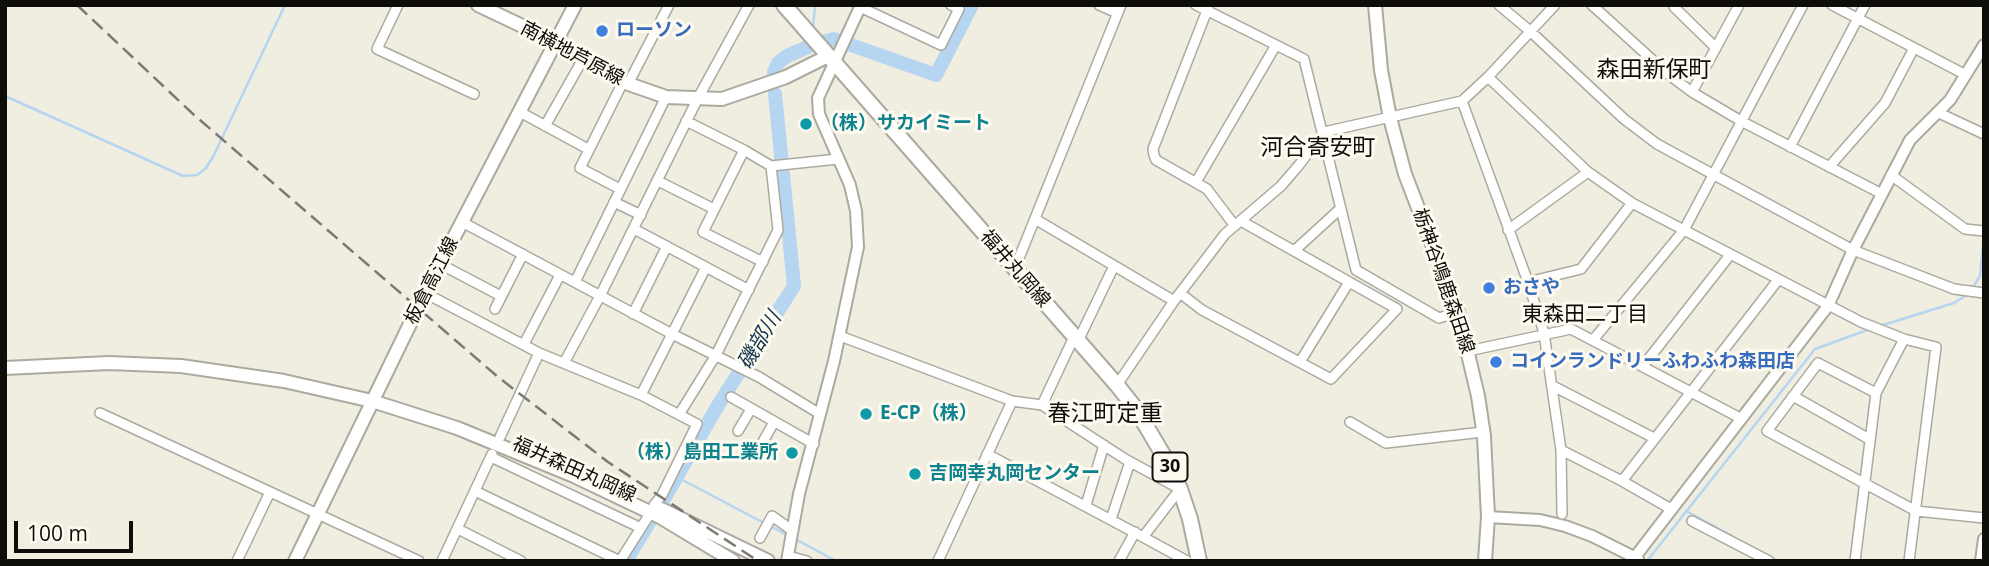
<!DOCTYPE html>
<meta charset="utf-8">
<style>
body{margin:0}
#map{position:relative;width:1989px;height:566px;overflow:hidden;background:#f0ede1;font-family:"Open Sans",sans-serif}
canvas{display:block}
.frame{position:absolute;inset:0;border:7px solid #0f0d0a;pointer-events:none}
.scale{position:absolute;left:14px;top:521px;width:119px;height:32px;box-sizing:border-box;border:4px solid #0f0d0a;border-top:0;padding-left:9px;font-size:21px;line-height:24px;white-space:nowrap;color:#0f0d0a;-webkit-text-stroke:5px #fefaef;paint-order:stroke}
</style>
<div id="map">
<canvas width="1989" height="566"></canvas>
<div class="frame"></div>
<div class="scale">100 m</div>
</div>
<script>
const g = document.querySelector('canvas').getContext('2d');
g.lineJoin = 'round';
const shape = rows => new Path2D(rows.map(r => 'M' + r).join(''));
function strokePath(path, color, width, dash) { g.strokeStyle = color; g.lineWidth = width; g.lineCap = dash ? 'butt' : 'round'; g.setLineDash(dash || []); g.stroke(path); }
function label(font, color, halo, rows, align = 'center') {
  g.font = font + ' "Open Sans","Noto Sans JP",sans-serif'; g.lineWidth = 6; g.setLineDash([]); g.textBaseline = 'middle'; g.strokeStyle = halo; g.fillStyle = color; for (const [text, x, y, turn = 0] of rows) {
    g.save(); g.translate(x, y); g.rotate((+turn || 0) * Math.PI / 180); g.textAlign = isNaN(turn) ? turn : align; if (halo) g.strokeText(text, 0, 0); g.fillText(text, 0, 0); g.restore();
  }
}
strokePath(shape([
 [813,29,815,5],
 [5,96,183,176,197,175,206,168,214,155,285,5],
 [1972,289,1980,276,1984,235],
 [1880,326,1954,303,1968,294],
 [677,477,764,523],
 [1686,511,1778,561],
 [770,526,789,536],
 [795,539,836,561],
 [1647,561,1815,349,1870,329]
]), '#b6d5f0', 2.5);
strokePath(shape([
 [823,42,834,39,936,75,972,5],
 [774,72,778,63,787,56,810,46],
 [660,506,717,407,794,286,775,94],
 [626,561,649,523]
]), '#b6d5f0', 14);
const minor = shape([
 [398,5,377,49,474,94],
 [1099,5,1117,13],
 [1196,5,1304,59,1356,270,1439,318,1458,312],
 [1499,5,1530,31,1624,119,1657,144,1853,250,1954,289,1984,293],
 [1592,5,1669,75,1692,92,1741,121,1882,194],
 [1675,5,1674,7,1716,48],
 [1832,5,1966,75],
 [860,7,941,45,959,9,951,5],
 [1208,8,1153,149,1154,155,1156,160,1207,189,1235,226],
 [1488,77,1588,172,1632,203,1861,322,1904,339,1936,347,1909,561],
 [628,84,669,5],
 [1692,92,1739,5],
 [1462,101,1528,282,1544,333,1561,450,1622,481,1778,280],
 [520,112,588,149],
 [1939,113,1984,134],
 [686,121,744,150,771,166,838,159],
 [545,126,583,59],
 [1790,147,1865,5],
 [744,150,703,232,763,262],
 [1829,167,1885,103,1914,48],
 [1891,175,1965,229,1984,231],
 [658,181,714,209],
 [1196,182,1276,45],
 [620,189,580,168,623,82],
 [614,202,641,215],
 [1035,219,1174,301],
 [462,222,672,334,759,377,820,414],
 [634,229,749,290],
 [1508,230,1588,172],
 [1294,251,1341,208],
 [440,264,501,296],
 [1015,268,1121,5],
 [575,282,666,97],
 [1528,282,1581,269,1632,203],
 [425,293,539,353,641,395,697,424,662,495,654,505],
 [1180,293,1202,310,1331,379,1397,309,1241,221],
 [495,309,523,254],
 [633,314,667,246],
 [840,336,1012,401,1042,405,1074,337],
 [1593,340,1684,230,1803,5],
 [1078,341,1114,266],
 [524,344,560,275],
 [1468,351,1571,329,1742,419],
 [1300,362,1349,282],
 [564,363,600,296,698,98,749,5],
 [1643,366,1730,255],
 [1117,385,1174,301,1212,251,1225,234,1281,186,1299,165,1324,132,1462,101,1488,77,1555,5],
 [1553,386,1654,438],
 [1876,393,1818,363,1767,431,1916,511,1984,518],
 [641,395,706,267],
 [1793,396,1869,439],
 [731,397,814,444],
 [100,413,419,561],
 [680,413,716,355,778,230,771,166],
 [1350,422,1386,443,1483,432],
 [738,431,751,409],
 [500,437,539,353],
 [760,447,774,422],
 [1561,450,1562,514],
 [987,454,1143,537,1180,489,1125,459,1042,405],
 [491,457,641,528],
 [1622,481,1671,509],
 [475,491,620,561,651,512],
 [1086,505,1104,445],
 [1111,519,1130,462],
 [1692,521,1769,561],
 [458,529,521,561],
 [1143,537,1187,561],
 [760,538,772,516,793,531],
 [788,556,807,561],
 [237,561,270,492],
 [442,561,492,454],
 [938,561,1012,401],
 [1119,561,1135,532],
 [1855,561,1876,393,1904,339]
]);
const tertiary = shape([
 [1488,517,1540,520,1565,526,1592,536,1638,559],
 [1635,557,1828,306,1853,250,1910,140,1950,100,1984,45],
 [787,561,799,494,834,361,858,247,856,211,850,185,819,114,818,98,861,5],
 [1981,561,1984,539]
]);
const secondary = shape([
 [478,5,556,42,623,82,666,97,722,99,786,77,828,56],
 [1375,5,1381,70,1390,118,1405,174,1458,312,1478,396,1484,436,1488,517,1485,561],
 [5,368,109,363,181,366,284,381,372,401,457,428,574,476,660,517,733,561],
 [661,509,768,561],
 [295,561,425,293,575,5]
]);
const primary = shape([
 [784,5,1117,385,1136,409,1165,458,1180,489,1190,519,1199,561]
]);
strokePath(minor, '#aca99e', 12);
strokePath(tertiary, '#aca99e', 14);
strokePath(secondary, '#aca99e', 16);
strokePath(primary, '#aca99e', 18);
strokePath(minor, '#fff', 9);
strokePath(tertiary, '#fff', 10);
strokePath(secondary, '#fff', 12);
strokePath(primary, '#fff', 14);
strokePath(shape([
 [77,5,193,114,498,377,608,462,758,561]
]), '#7c7972', 2.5, [14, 7]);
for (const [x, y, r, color] of [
 [602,31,7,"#3f7fe0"],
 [806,124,7,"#0f9aa8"],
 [1489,288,7,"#3f7fe0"],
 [1496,362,7,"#3f7fe0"],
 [866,414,7,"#0f9aa8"],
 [792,453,7,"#0f9aa8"],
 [915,474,7,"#0f9aa8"]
]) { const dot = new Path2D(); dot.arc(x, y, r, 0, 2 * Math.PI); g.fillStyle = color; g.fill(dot); strokePath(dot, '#fefaef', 2.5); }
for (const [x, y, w] of [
 [1170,467,35]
]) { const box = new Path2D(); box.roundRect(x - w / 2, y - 14.5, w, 29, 5); g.fillStyle = '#fefaef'; g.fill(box); strokePath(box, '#0f0d0a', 2); }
label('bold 18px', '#0f0d0a', null, [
 ["30",1170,467]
]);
label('bold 19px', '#366cbe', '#fefaef', [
 ["ローソン",616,31],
 ["おさや",1503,288],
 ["コインランドリーふわふわ森田店",1510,362]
], 'left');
label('19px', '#0f0d0a', '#fefaef', [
 ["南横地芦原線",572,54,28],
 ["福井丸岡線",1015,269,49],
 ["板倉高江線",432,281,-63],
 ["栃神谷鳴鹿森田線",1443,281,71],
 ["福井森田丸岡線",574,470,24]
]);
label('bold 19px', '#0d838f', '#fefaef', [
 ["（株）サカイミート",820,124],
 ["E-CP（株）",880,414],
 ["（株）島田工業所",778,453,"right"],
 ["吉岡幸丸岡センター",929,474]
], 'left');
label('21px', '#0f0d0a', '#fefaef', [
 ["東森田二丁目",1585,315]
]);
label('italic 21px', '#11344e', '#fefaef', [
 ["磯部川",760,341,-59]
]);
label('23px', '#0f0d0a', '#fefaef', [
 ["森田新保町",1654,70],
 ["河合寄安町",1318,148],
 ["春江町定重",1105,414]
]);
</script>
